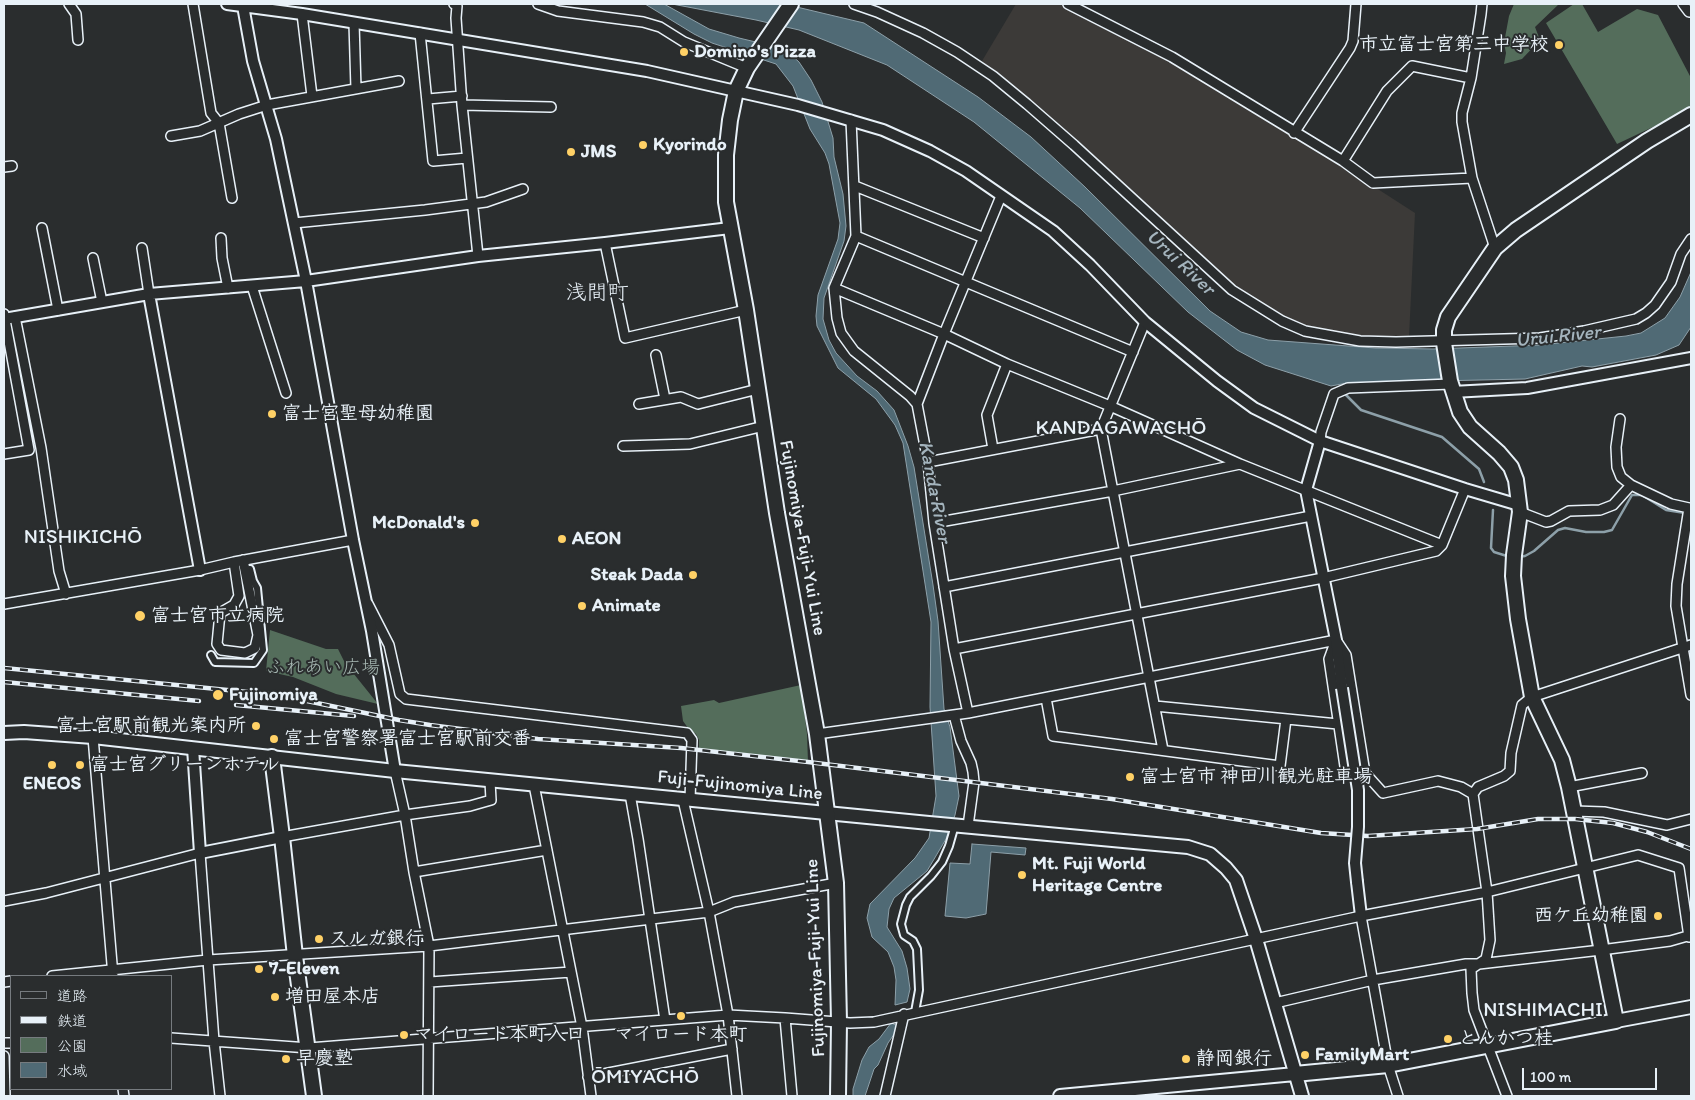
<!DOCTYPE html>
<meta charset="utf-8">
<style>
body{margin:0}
#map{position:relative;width:1695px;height:1100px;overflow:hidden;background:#2a2d2e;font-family:Itim,"Klee One",sans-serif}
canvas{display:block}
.frame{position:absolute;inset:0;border:5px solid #e8f1f8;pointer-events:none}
.legend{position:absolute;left:10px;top:975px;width:162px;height:115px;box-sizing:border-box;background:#2a2d2e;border:1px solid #767b7f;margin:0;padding:6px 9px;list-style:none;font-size:15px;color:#e8f1f8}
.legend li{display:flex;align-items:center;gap:10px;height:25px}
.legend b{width:25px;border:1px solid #767b7f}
.scale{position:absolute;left:1522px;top:1068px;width:135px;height:22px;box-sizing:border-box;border:2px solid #e8f1f8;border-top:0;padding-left:6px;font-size:15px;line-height:18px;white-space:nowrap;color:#e8f1f8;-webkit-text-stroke:4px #2a2d2e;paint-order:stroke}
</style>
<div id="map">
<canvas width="1695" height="1100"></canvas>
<div class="frame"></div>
<ul class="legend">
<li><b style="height:6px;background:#2a2d2e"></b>道路</li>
<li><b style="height:6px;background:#e8f1f8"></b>鉄道</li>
<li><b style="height:14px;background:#546d5b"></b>公園</li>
<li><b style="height:14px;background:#506a75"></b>水域</li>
</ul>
<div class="scale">100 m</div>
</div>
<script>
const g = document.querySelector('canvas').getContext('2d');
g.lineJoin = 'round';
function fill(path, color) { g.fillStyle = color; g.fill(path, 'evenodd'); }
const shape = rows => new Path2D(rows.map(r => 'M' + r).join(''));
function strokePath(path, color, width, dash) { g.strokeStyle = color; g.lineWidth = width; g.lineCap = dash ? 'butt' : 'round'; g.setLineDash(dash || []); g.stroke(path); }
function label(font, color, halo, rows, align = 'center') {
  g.font = font + ' Itim,"Klee One",sans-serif'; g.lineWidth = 4; g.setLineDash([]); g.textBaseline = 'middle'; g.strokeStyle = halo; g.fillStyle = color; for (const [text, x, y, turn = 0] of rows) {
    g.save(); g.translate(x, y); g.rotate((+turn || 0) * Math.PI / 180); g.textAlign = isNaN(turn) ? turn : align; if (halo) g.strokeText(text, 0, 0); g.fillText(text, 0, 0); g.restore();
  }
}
fill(shape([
 [1016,4,1066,4,1193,70,1415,213,1409,337,1358,341,1310,332,1237,297,982,61]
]), '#3c3a38');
fill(shape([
 [1514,4,1559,4,1535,27,1540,40,1522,59,1504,64,1506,53,1504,43,1509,16],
 [1574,4,1582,4,1598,32,1637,9,1658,15,1691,78,1691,109,1617,144,1546,23],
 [270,630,326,649,338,649,345,663,378,704,336,694,293,677,266,671],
 [801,685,807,734,808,762,699,750,699,740,696,734,688,728,683,721,681,706,714,700,719,703]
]), '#546d5b');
const water = shape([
 [645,4,664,4,709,29,739,38,785,49,799,62,811,80,822,102,833,138,834,157,843,194,846,226,844,241,824,298,823,319,829,340,836,353,857,376,877,391,894,410,908,446,914,467,933,585,938,621,944,709,950,727,959,796,955,815,946,839,927,871,894,898,889,909,887,927,902,951,907,968,910,989,907,1002,895,1005,896,980,894,967,888,952,872,937,867,918,870,904,915,858,929,838,936,796,930,707,931,622,903,443,895,425,876,399,838,368,817,326,816,316,818,295,838,239,840,223,829,164,825,153,810,129,793,86,776,64,712,43,694,34,645,4],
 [672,4,784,4,864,23,978,97,1031,137,1085,187,1210,311,1241,332,1268,340,1375,348,1433,349,1540,345,1626,336,1641,333,1665,318,1680,297,1691,272,1691,327,1679,345,1656,355,1592,367,1582,366,1525,379,1347,383,1331,386,1265,365,1237,350,1188,312,1080,208,974,122,887,65,799,30,756,20,672,4],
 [972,844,1026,848,1025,855,991,852,986,914,966,918,945,916,950,863,970,864,972,844],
 [891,1023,896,1025,897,1030,888,1043,878,1065,874,1069,865,1096,853,1096,853,1089,862,1060,869,1047,879,1039,891,1023]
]);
fill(water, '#506a75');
strokePath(water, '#8da0a9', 1);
strokePath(shape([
 [1343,392,1361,410,1442,437,1479,469,1484,482],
 [1493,510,1491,548,1494,552,1510,557],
 [1518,557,1525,556,1534,551,1558,530,1565,528,1586,532,1604,532,1612,530,1632,495,1642,495,1666,510,1685,513]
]), '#8da0a9', 2.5);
const pedestrian = shape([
 [211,655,215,662,254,663,263,650,257,588,253,581,250,569],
 [915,1012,919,990,917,949,913,941,904,935,901,924,906,905,910,897,931,876,942,862,949,846,955,825]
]);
const minor = shape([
 [69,4,76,14,78,40],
 [193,4,211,113,219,123,232,198],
 [454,4,457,6,456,18,462,105,478,256],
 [538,4,558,11,643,22,660,27,684,42,747,68],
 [854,4,877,12,923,33,957,52,993,76,1027,104,1074,145,1232,290,1282,321,1305,331,1360,341,1396,342,1540,338,1584,331,1636,319,1646,313,1655,305,1671,282,1681,254,1691,239],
 [1068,4,1172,57,1343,161,1373,183,1472,178],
 [1482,4,1481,14,1471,78,1462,113,1462,122,1472,178,1495,248],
 [1683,4,1689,12,1691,12],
 [302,14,312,96],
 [354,23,356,89],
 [420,33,433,161,467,158],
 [428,99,462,96],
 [462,105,551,107],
 [851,120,856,236,834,288,837,318,841,333,854,351,910,396,917,404,928,462,934,523,954,649,968,713],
 [1294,133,1350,48,1353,41,1356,4],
 [171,136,200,131,239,114,267,105,399,81],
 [1343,161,1387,91,1412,66,1471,78],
 [4,167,12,166],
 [855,186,984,238],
 [294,223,425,210,486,202,523,189],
 [42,228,58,310],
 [856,236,1133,352],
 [221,238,222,258,228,288],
 [605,243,625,338,746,310],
 [142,248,149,294],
 [93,258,102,302],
 [252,286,286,393],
 [834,288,944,334,1007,364,1110,406,1240,464,1442,545],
 [4,314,29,450,4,454],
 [15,317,41,448,59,571,66,594],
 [1145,322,1101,429,1163,750],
 [656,355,665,399],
 [639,404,681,397,698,404,758,389],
 [917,404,944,334,1001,196],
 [1620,419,1616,447,1617,467,1621,477,1631,485,1671,504,1689,508,1677,584,1676,606,1691,695],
 [1320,441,1321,432,1334,394,1348,388,1451,384],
 [623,446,690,444,764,426],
 [993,449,987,415,1007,364],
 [928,462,1101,429],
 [1520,512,1546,522,1551,521,1569,511,1600,510,1613,505,1631,485],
 [934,523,1113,491,1240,464],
 [234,562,239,596,234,605,220,613,217,644,221,650,245,653,255,648,258,635,243,560],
 [944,587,1311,516],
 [4,604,200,570,234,562,353,540],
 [368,604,389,645,400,694,406,699,687,733,692,740,690,800],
 [1336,640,1346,655,1365,773,1346,773,1329,659,1336,640],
 [954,649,1323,578,1436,551,1442,545,1465,489],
 [1046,698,1053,736,1280,766,1286,719],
 [1155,706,1338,724],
 [954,715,961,741,971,763,973,772,974,782,968,826],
 [817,734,968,713,1336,640],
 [93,737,113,976],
 [395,771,405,815,414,872,429,946,428,1096],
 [1365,773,1383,793,1438,781,1461,787,1473,794],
 [534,785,582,1027,591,1096],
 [1569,787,1642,773],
 [630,794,638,839,665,1020],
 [683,800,709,912,728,1015,737,1096],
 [1574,811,1604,812,1667,825,1691,819],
 [282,837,405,815,470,806,491,800,490,781],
 [414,872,547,850],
 [4,901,46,893,200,853,214,1041,220,1096],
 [1361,916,1388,1065,1398,1096],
 [52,976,208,960,429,946,709,912,734,902,836,883],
 [4,982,11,981],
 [430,982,571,972],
 [1275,1003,1373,980,1466,964,1479,964,1601,950,1670,941,1691,935],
 [785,1018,792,1096],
 [171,1038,309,1048,728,1015,785,1018,850,1023,874,1022,1361,916,1487,892,1638,855,1679,868,1689,937],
 [4,1043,11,1043],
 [4,1056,5,1096],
 [588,1077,732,1049],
 [123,1089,124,1096],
 [885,1096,904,1014],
 [1507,1096,1474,1010,1472,993,1471,969,1486,959,1490,940,1487,892,1473,794,1478,787,1504,776,1510,771,1511,753,1522,705,1532,697,1691,645]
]);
const tertiary = shape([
 [227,4,302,14,647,71,798,105,883,130,930,151,966,171,1053,231,1090,265,1145,322,1217,381,1254,408,1320,441,1465,489,1519,505],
 [243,6,253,61,276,139,306,281,353,540,372,631,395,771],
 [149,294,200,570],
 [4,319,149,294,306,281,478,256,605,243,730,228],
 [1452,392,1527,388,1691,358],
 [1320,441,1306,490,1336,640,1342,688],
 [193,748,200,853,282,837],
 [1357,882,1361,916]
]);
const secondary = shape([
 [4,733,24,732,93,737,395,771,929,823,1188,847,1210,854,1226,868,1236,880,1256,939,1302,1096],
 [1616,1021,1691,1007],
 [1060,1096,1295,1074]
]);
const primary = shape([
 [791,4,747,68,736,91,730,120,726,155,726,202,746,310,777,513,817,734,836,883,839,1022,838,1096],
 [272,757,282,837,295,956,314,1096],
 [1295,1074,1388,1065,1616,1021,1569,787,1562,760,1532,697,1518,619,1513,576,1514,555,1520,512,1516,480,1511,467,1499,453,1470,427,1460,412,1450,381,1444,343,1444,330,1448,317,1495,248,1516,230,1647,141,1691,115]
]);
strokePath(pedestrian, '#e8f1f8', 10);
strokePath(minor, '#e8f1f8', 12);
strokePath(tertiary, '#e8f1f8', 14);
strokePath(secondary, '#e8f1f8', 16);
strokePath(primary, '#e8f1f8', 18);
strokePath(pedestrian, '#2a2d2e', 6);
strokePath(minor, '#2a2d2e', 9);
strokePath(tertiary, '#2a2d2e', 10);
strokePath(secondary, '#2a2d2e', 12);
strokePath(primary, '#2a2d2e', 14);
const rail = shape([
 [4,668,278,695,399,720,430,725,538,739,681,748,808,762,1112,799,1321,833,1368,836,1477,829,1538,819,1575,819,1613,823,1647,832,1691,849],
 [4,682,199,701],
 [236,705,354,716]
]);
strokePath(rail, '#e8f1f8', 4.5);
strokePath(rail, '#2a2d2e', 2.5, [8]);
const tertiaryBridge = shape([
 [1342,688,1358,790,1358,827,1355,863,1357,882]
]);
strokePath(tertiaryBridge, '#e8f1f8', 14, []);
strokePath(tertiaryBridge, '#2a2d2e', 10);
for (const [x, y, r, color] of [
 [1559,45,5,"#ffd166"],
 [684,52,5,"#ffd166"],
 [643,145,5,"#ffd166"],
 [571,152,5,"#ffd166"],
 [272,414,5,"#ffd166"],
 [475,523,5,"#ffd166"],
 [562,539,5,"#ffd166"],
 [693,575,5,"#ffd166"],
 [582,606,5,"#ffd166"],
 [140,616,6,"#ffd166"],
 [218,695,6,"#ffd166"],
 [256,726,5,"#ffd166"],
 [274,739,5,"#ffd166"],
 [52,765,5,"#ffd166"],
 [80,765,5,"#ffd166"],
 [1130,777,5,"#ffd166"],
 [1022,875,5,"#ffd166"],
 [1658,916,5,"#ffd166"],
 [319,939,5,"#ffd166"],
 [259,969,5,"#ffd166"],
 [275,997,5,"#ffd166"],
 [681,1016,5,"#ffd166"],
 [404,1035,5,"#ffd166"],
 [1448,1039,5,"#ffd166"],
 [1305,1055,5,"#ffd166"],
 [286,1059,5,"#ffd166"],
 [1186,1059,5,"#ffd166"]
]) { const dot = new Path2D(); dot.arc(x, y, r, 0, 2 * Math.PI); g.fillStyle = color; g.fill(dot); strokePath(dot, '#2a2d2e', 2); }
label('bold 19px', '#e8f1f8', '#2a2d2e', [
 ["市立富士宮第三中学校",1549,45,"right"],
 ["Domino's Pizza",694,52],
 ["Kyorindo",653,145],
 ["JMS",581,152],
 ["富士宮聖母幼稚園",282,414],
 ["McDonald's",465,523,"right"],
 ["AEON",572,539],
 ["Steak Dada",683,575,"right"],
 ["Animate",592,606],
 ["富士宮市立病院",151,616],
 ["Fujinomiya",229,695],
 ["富士宮駅前観光案内所",246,726,"right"],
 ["富士宮警察署富士宮駅前交番",284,739],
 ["富士宮グリーンホテル",90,765],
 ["富士宮市 神田川観光駐車場",1140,777],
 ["ENEOS",52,784,"center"],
 ["Mt. Fuji World",1032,864],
 ["Heritage Centre",1032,886],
 ["西ケ丘幼稚園",1648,916,"right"],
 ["スルガ銀行",329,939],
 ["7-Eleven",269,969],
 ["増田屋本店",285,997],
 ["マイロード本町入口",414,1035],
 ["マイロード本町",681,1035,"center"],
 ["とんかつ桂",1458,1039],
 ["FamilyMart",1315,1055],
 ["早慶塾",296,1059],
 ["静岡銀行",1196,1059]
], 'left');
label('19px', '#e8f1f8', '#2a2d2e', [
 ["Fujinomiya-Fuji-Yui Line",802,538,80],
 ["Fuji-Fujinomiya Line",740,786,6],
 ["Fujinomiya-Fuji-Yui Line",816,958,-92]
]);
label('19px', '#a5b6b1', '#2a2d2e', [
 ["ふれあい広場",323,668]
]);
label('italic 20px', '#a4b4bd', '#2a2d2e', [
 ["Urui River",1180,263,43],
 ["Urui River",1558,337,-6],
 ["Kanda River",934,492,79]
]);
label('21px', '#e8f1f8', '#2a2d2e', [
 ["浅間町",597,294],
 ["KANDAGAWACHŌ",1121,429],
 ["NISHIKICHŌ",83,538],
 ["NISHIMACHI",1543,1011],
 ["ŌMIYACHŌ",645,1078]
]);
</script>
